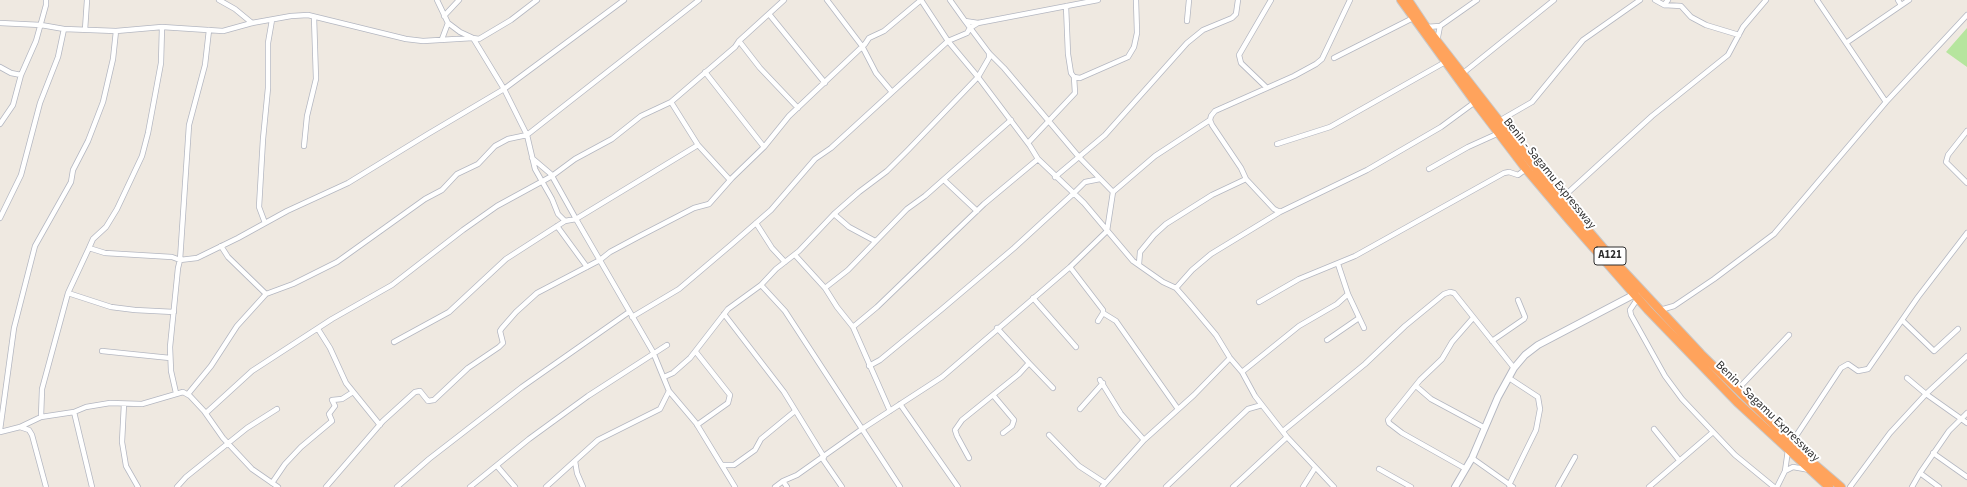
<!DOCTYPE html>
<style>
body{margin:0}
canvas{display:block;background:#efe9e1}
</style>
<canvas width="1967" height="487"></canvas>
<script>
const g = document.querySelector('canvas').getContext('2d');
g.lineJoin = 'round';
function fill(path, color) { g.fillStyle = color; g.fill(path, 'evenodd'); }
const shape = rows => new Path2D(rows.map(r => 'M' + r).join(''));
function strokePath(path, color, width, dash) { g.strokeStyle = color; g.lineWidth = width; g.lineCap = dash ? 'butt' : 'round'; g.setLineDash(dash || []); g.stroke(path); }
function label(font, color, halo, rows, align = 'center') {
  g.font = font + ' "Source Sans 3",sans-serif'; g.lineWidth = 4; g.setLineDash([]); g.textBaseline = 'middle'; g.strokeStyle = halo; g.fillStyle = color; for (const [text, x, y, turn = 0] of rows) {
    g.save(); g.translate(x, y); g.rotate((+turn || 0) * Math.PI / 180); g.textAlign = isNaN(turn) ? turn : align; if (halo) g.strokeText(text, 0, 0); g.fillText(text, 0, 0); g.restore();
  }
}
fill(shape([
 [1967,28,1967,67,1946,52]
]), '#b6e59e');
const street = shape([
 [219,0,235,9,252,23],
 [437,0,448,23,460,32,473,38,504,89,527,135,535,169,552,199,558,214,565,221,576,219,653,352,669,391,696,423,735,487],
 [827,0,862,46,876,73,892,92],
 [921,0,948,41,978,77,1030,146,1038,159,1084,203,1133,261,1163,282,1176,288,1190,304,1216,335,1230,358,1242,372,1255,396,1287,437,1334,487],
 [950,0,965,21,978,23,1098,0],
 [1655,0,1664,5,1681,6,1691,17,1706,25,1739,35],
 [1817,0,1886,102],
 [1898,0,1901,5],
 [1664,5,1668,0],
 [769,14,825,83],
 [444,16,459,0],
 [965,21,989,53,1004,68,1079,157,1113,192],
 [1187,21,1189,0],
 [0,23,41,25,64,29,116,31,162,27,223,31,252,23,291,16,308,15,406,39,423,41,473,38,479,39,511,20,537,0],
 [1426,27,1440,26,1477,0],
 [85,30,87,0],
 [442,39,448,23],
 [739,41,760,68,798,108],
 [1437,42,1440,26],
 [1846,43,1909,0],
 [1334,58,1413,18],
 [0,67,11,73,21,75],
 [705,72,764,147],
 [1462,74,1554,0],
 [1074,77,1080,78,1128,57,1134,47,1137,33,1136,0],
 [1267,88,1241,63,1239,55,1271,0],
 [671,102,698,145,730,180],
 [1499,121,1532,102,1583,40,1640,0],
 [0,124,13,105,21,75,36,41,46,5,46,0],
 [1967,131,1948,155,1946,162,1967,183],
 [1028,143,1075,93,1074,77,1071,73,1068,54,1066,6],
 [1277,144,1330,127,1447,61],
 [304,146,307,116,316,79,314,17],
 [532,158,552,175],
 [1429,169,1468,147,1499,133],
 [552,176,576,219,698,145],
 [1055,177,1105,135,1187,43,1203,30,1232,18,1236,14,1238,0],
 [944,180,977,211],
 [1561,199,1652,116,1728,55,1743,27,1766,0],
 [1280,212,1274,209,1246,179,1241,168,1212,125,1210,120,1211,116,1215,111,1294,76,1316,64,1322,59,1350,0],
 [834,214,849,227,875,241],
 [0,218,21,175,40,103,58,57,64,29],
 [265,223,259,207,263,139,268,88,268,43,272,20],
 [756,223,772,248,785,262],
 [557,226,587,267],
 [221,246,228,257,266,294],
 [89,248,93,239,106,227,117,209,142,156,148,133,161,63,162,27],
 [795,255,825,288,837,307,853,327,890,411],
 [1139,264,1140,252,1154,235,1166,224,1212,195,1246,179],
 [1338,264,1348,294,1364,328],
 [1070,267,1103,310,1103,313,1098,321],
 [761,285,785,311,900,487],
 [825,288,848,270,907,209,925,196,1011,120],
 [1176,288,1192,270,1211,254,1280,212,1367,170,1441,127,1475,102],
 [68,293,111,307,135,310,174,312],
 [1033,298,1076,347],
 [1638,298,1630,310,1631,315,1665,376,1682,399,1735,455,1774,487],
 [1259,302,1299,279,1355,256,1504,173,1509,172,1518,175,1526,169],
 [1660,310,1674,306,1714,279,1774,234,1886,102,1967,15],
 [1103,313,1116,321,1178,409],
 [724,314,784,392,824,457],
 [632,317,679,289,732,244,771,210,815,159,831,148,948,41,967,33,970,28,978,23],
 [1903,321,1934,351,1958,329],
 [853,327,877,307,984,204,1038,159],
 [318,329,330,348,346,383,380,425],
 [1327,340,1359,318],
 [1492,341,1524,319,1525,317,1518,300],
 [394,342,449,312,506,259,565,221],
 [102,351,170,358],
 [696,352,730,395,728,403,697,425],
 [1967,356,1926,394,1967,423],
 [1029,363,1053,388],
 [869,366,880,360,942,309,1014,248,1074,193,1085,182,1100,179],
 [1242,372,1299,326,1337,304,1348,294],
 [664,377,673,373,690,358,728,309,761,285,776,269,799,251,834,214,859,192,887,171,908,150,978,77,989,58,989,53],
 [1509,378,1538,397,1540,409,1536,430,1509,485],
 [1100,380,1121,414,1144,440],
 [1416,386,1431,399,1485,428],
 [1738,389,1789,335],
 [176,393,171,371,170,347,178,268,180,260,197,258,238,238,287,211,348,183,428,134,504,89,624,0],
 [188,394,211,366,237,326,266,294,293,284,337,262,425,199,442,190,457,174,478,164,495,146,508,139,527,135,699,0],
 [993,395,1014,420,1012,426,1003,433],
 [124,404,122,442,126,466,138,487],
 [900,404,958,487],
 [1080,409,1103,383],
 [74,412,92,487],
 [206,413,252,371,332,319,392,285,463,230,497,206,552,176,575,159,612,139,641,116,671,102,735,47,739,41,784,0],
 [41,417,42,389,68,293,89,248,105,253,172,257,180,260,189,125,205,65,209,30],
 [20,427,29,430,32,435,46,487],
 [1654,429,1679,460],
 [0,430,14,328,35,246,71,182,73,170,88,141,103,102,113,59,116,31],
 [1283,431,1365,364,1405,326,1444,294,1450,292,1454,293,1514,368],
 [0,432,20,427,41,417,74,412,86,407,110,403,142,404,183,392,190,396,204,411,223,438,252,469,278,487],
 [1049,435,1079,466,1105,483],
 [1792,442,1841,368,1848,364,1858,371,1868,369,1918,297,1967,233],
 [1933,453,1967,477],
 [822,458,842,487],
 [969,458,957,436,955,430,962,420,1019,374,1029,363,997,328],
 [1472,458,1513,487],
 [575,461,577,473,583,487],
 [723,465,734,465,755,450,761,439,795,411],
 [497,466,515,487],
 [1379,469,1411,487],
 [1466,469,1402,433,1389,423,1388,420,1420,380,1442,359,1452,342,1473,318],
 [1785,471,1793,467,1810,470],
 [1920,473,1939,487],
 [783,481,787,487],
 [272,483,285,464,301,447,332,421,329,414,335,406,332,400,342,399,353,392],
 [177,487,186,477,247,428,277,409],
 [326,487,383,421,415,392,420,391,428,401,434,400,468,368,499,347,503,343,500,331,502,328,516,312,537,293,600,260,610,252,638,237,694,208,709,204,732,178,764,147,789,116,865,44,869,38,884,31,921,0],
 [397,487,429,459,522,387,629,312],
 [470,487,529,439,588,396,667,345],
 [546,487,598,440,660,409,669,391],
 [775,487,783,481,797,475,862,429,942,377,1070,267,1107,231,1113,192,1155,156,1210,120],
 [1102,487,1144,440,1194,395,1230,358],
 [1166,487,1248,409,1262,405],
 [1233,487,1287,437],
 [1303,487,1315,468],
 [1558,487,1575,457],
 [1649,487,1713,432],
 [1777,487,1785,471,1788,450],
 [1850,487,1890,433,1926,394,1907,378],
 [1912,487,1920,473,1949,431,1967,413]
]);
const secondary = shape([
 [1455,487,1472,458,1498,397,1514,368,1525,355,1538,345,1637,293]
]);
const highway = shape([
 [1401,0,1475,102,1526,169,1570,221,1648,310,1737,402,1829,487],
 [1408,0,1426,27,1545,180,1617,264,1701,354,1813,463,1841,487]
]);
strokePath(street, '#b4b7c1', 6);
strokePath(secondary, '#b4b7c1', 8);
strokePath(highway, '#c9c9c9', 10);
strokePath(street, '#fff', 4.5);
strokePath(secondary, '#fff', 6);
strokePath(highway, '#ffa35c', 8);
for (const [x, y, w] of [
 [1610,256,32]
]) { const box = new Path2D(); box.roundRect(x - w / 2, y - 9, w, 18, 3); g.fillStyle = '#fff'; g.fill(box); strokePath(box, '#2e2e2e', 1); }
label('bold 11px', '#2e2e2e', null, [
 ["A121",1610,256]
]);
label('12px', '#2e2e2e', '#fff', [
 ["Benin - Sagamu Expressway",1549,174,51],
 ["Benin - Sagamu Expressway",1767,412,44]
]);
</script>
